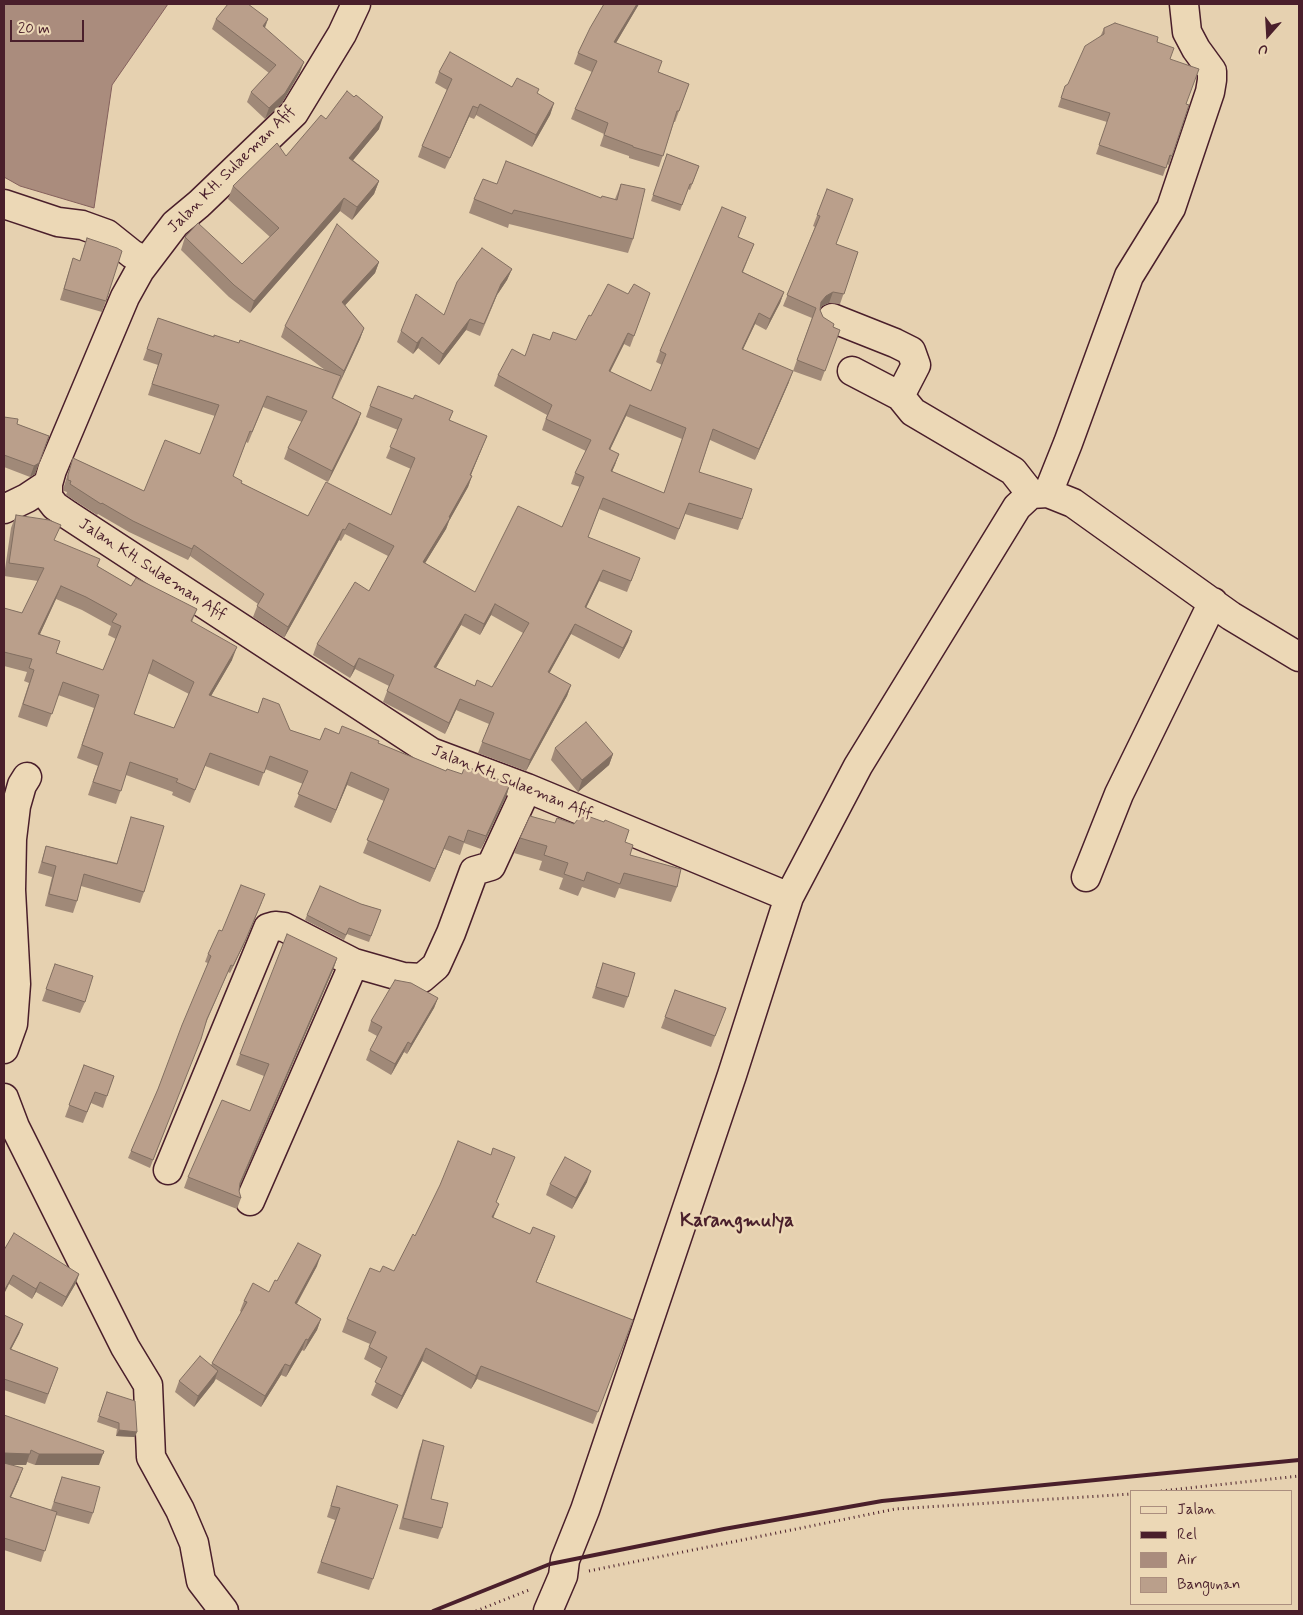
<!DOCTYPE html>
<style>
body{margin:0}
#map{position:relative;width:1303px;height:1615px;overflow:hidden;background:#e6d1b0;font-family:Mynerve,sans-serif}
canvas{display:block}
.frame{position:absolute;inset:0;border:5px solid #4a1f2b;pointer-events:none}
.legend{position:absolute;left:1130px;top:1490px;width:162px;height:115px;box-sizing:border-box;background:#ecd8b6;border:1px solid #ab8e7e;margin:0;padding:6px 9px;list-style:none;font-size:15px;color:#4a1f2b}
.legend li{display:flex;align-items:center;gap:10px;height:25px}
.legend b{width:25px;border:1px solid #ab8e7e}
.north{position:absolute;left:1243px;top:10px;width:50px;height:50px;-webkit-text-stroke:4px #ecd8b6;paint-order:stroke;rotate:199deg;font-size:14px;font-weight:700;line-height:20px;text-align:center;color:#4a1f2b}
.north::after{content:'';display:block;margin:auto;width:18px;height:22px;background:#4a1f2b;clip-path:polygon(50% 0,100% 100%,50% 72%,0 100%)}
.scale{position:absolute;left:10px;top:20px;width:74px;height:22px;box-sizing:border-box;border:2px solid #4a1f2b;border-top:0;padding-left:6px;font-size:15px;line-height:18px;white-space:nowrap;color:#4a1f2b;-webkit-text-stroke:4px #ecd8b6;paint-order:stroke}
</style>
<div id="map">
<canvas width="1303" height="1615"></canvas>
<div class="frame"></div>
<ul class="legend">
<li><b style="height:6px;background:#ecd8b6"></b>Jalan</li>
<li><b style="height:6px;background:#4a1f2b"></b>Rel</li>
<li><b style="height:14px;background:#aa8c7d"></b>Air</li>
<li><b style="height:14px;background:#ba9f8b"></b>Bangunan</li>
</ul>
<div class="north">U</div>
<div class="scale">20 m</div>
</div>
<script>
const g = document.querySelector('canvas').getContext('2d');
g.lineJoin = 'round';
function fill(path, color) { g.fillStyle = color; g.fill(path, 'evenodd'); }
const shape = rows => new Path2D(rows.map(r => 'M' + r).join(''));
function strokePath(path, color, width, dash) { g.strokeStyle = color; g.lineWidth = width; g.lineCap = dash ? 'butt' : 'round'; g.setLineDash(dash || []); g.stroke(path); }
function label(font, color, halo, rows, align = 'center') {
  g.font = font + ' Mynerve,sans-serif'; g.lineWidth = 5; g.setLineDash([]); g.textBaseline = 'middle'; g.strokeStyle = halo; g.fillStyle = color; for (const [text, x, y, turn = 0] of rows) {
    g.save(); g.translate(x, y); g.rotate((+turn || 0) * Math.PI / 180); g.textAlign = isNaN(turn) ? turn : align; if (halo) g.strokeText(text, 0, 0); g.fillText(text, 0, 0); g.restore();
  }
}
const water = shape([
 [4,4,168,4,112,85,94,208,20,186,4,177,4,4]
]);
fill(water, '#aa8c7d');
strokePath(water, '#84605c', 1);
const street = shape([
 [356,4,342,34,294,113,199,204,175,224,140,270,125,297,52,470,48,484,48,497,55,506,68,515,431,752,527,788,789,897],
 [4,204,58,222,82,225,107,234,132,254,146,261],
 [832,318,895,343,911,351,916,365,900,396,913,412,1013,471,1031,494],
 [852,371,900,396],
 [1048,493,1068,443,1129,276,1171,208,1210,92,1212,80,1212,71,1196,49,1187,32,1184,4],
 [4,509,27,498,48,484],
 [1086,877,1119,794,1213,602],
 [4,1049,13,1024,16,984,11,890,12,839,16,806,22,785,27,777],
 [4,1098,15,1127,125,1347,148,1385,151,1457,180,1510,194,1543,201,1581,224,1611],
 [168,1170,268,928,275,926,284,927,354,963],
 [250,1201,354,963,403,977,422,978,436,966,451,933,474,871,491,866,527,788],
 [548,1611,563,1576,565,1560,585,1510,732,1075,789,897,858,766,1017,507,1031,494,1048,493,1073,503,1231,616,1299,657]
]);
strokePath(street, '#4a1f2b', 31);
strokePath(shape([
 [1161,1491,1299,1476],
 [589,1571,895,1509,1132,1494],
 [476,1611,529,1590]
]), '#4a1f2b', 3, [1, 4]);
strokePath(street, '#ecd8b6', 28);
strokePath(shape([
 [433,1611,550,1564,724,1529,882,1501,1299,1460]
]), '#4a1f2b', 4);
fill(shape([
 [604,4,639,4,616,43,658,72,689,84,675,122,674,122,659,167,629,158,629,156,600,146,604,134,571,119,575,109,592,72,574,64,578,53],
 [216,19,268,19,265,28,300,72,282,103,265,119,247,102,251,92,269,73,212,29],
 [1104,28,1157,42,1170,59,1186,104,1172,156,1169,165,1167,164,1163,176,1096,154,1107,122,1058,107,1065,86,1068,84,1101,35],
 [439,72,512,87,537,94,554,103,550,115,532,147,476,115,474,119,469,117,445,169,418,157,422,146,447,90,435,83],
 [326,119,379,129,353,160,379,181,374,194,352,220,340,211,250,313,229,297,181,250,185,237,242,264,270,237,228,199,233,186,286,156],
 [667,154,699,166,690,190,688,189,680,211,651,201],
 [497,184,601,198,615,199,621,184,633,239,628,253,509,224,508,228,469,213,474,199],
 [827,189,836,244,858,252,840,304,829,303,822,306,820,310,823,317,833,327,840,330,821,381,793,371,812,318,783,306,815,227,813,226],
 [746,217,738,237,754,244,743,272,784,292,780,303,766,330,755,324,743,349,789,382,755,460,710,440,699,472,742,519,738,530,685,514,675,540,599,509,588,537,636,569,627,592,599,581,586,608,632,631,628,642,619,659,571,634,549,673,571,685,567,696,526,771,478,753,489,724,456,710,445,734,383,702,389,686,355,669,350,678,313,655,317,644,369,591,388,556,345,534,341,541,339,540,284,638,253,617,258,604,190,556,188,560,129,532,98,514,97,515,66,495,67,492,64,491,64,486,73,458,144,491,200,454,215,416,148,395,158,365,143,360,158,318,214,337,325,370,281,337,285,326,379,262,375,273,345,305,364,328,360,339,333,398,361,413,357,424,328,482,284,459,288,448,302,422,263,407,248,443,246,442,233,476,241,483,308,516,391,515,411,469,386,458,398,430,366,417,370,406,413,399,453,411,449,421,487,436,471,475,472,476,468,487,449,521,446,529,425,563,475,592,562,527,580,487,571,484,575,473,586,451,542,430,547,415,494,386,498,375,525,356,550,340,576,340,591,316,628,294,650,293,630,347,624,344,610,372,651,391,662,365,656,362,660,351],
 [626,416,682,439,664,493,612,472,619,454,610,450],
 [491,615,523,633,492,687,475,686,436,668,461,625,480,635],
 [87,238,106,301,102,312,60,300,73,258,80,261],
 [512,269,507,280,497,295,480,336,466,330,439,365,418,348,413,354,397,342,401,331,444,315],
 [4,417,17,424,49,436,35,474,30,477,4,467],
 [16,515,55,541,131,586,197,609,192,622,232,660,211,696,290,730,320,740,339,734,378,743,446,771,510,784,506,797,481,849,464,843,460,855,444,849,430,882,363,853,384,801,347,785,331,823,294,807,303,784,265,769,259,786,205,766,190,803,172,795,173,792,126,775,116,804,88,795,98,766,77,758,94,708,58,695,47,727,18,717,29,683,24,681,27,672,4,666,4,608,22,613,38,581,4,576,11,528],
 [56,599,82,610,111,626,108,635,116,639,103,670,56,653,40,634],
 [148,673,189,694,174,728,134,714],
 [555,748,613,754,609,765,578,792,551,760],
 [131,817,144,892,140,903,81,886,77,901,73,913,45,906,52,877,38,873,46,846,117,863],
 [555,823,625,842,630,855,677,887,671,902,619,888,615,898,582,887,578,896,559,889,563,878,539,870,542,861,514,853,520,838],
 [262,902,243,946,230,973,228,972,206,1023,150,1168,128,1158,158,1089,208,963,205,962,208,954,222,931],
 [361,904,381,910,369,942,347,934,344,940,305,920,307,915],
 [337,958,333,970,239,1186,239,1191,241,1198,237,1209,184,1188,188,1177,250,1111,264,1076,236,1065,240,1054],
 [603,963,628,997,624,1008,592,998],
 [55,964,85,1002,80,1013,42,1001],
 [675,990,726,1008,711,1047,661,1028],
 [438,998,434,1008,407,1054,404,1052,391,1075,366,1060,370,1050,377,1036,368,1031,371,1021],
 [84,1065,114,1076,103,1108,91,1103,83,1123,65,1117],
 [510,1170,496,1202,493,1218,530,1234,555,1236,536,1283,633,1320,593,1424,477,1379,471,1389,422,1361,397,1409,371,1395,382,1369,364,1359,370,1344,342,1332,347,1319,380,1272,394,1271,415,1236],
 [587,1182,572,1209,546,1195,550,1184],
 [4,1250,79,1274,76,1283,62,1307,36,1292,32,1299,9,1284],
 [317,1266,297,1304,321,1319,317,1330,304,1351,302,1350,286,1377,281,1375,261,1407,216,1379,214,1382,194,1407,175,1392,179,1381,211,1365,241,1312,240,1311,244,1301,269,1292,277,1281],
 [4,1315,23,1324,19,1334,11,1349,58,1368,45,1404,4,1390],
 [107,1392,135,1437,116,1436,117,1429,97,1422],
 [4,1415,99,1465,35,1465,27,1462,26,1465,12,1465,19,1479,11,1497,51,1510,62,1477,93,1513,89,1524,56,1515,41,1562,4,1550],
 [423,1440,431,1499,442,1528,438,1539,399,1529,419,1451],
 [337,1486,373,1579,369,1590,317,1573,335,1520,327,1517]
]), '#a08978');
fill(shape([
 [637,4,639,4,610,53,614,42],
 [268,19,264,29,263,26],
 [304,62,300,72,282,103,265,119,269,108],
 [554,103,550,115,532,147,536,135],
 [480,104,476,115,474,119,478,108],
 [473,106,469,117,445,169,450,158],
 [383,117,379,129,345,170,349,158],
 [379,181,374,194,352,220,357,207],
 [344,198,340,211,250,313,254,301],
 [379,262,375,273,338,313,342,302],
 [512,269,507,280,497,295,480,336,501,284],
 [784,292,780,303,766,330,770,319],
 [833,292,829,303,822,306,817,313,821,302,826,296],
 [759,313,755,324,738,360,742,349],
 [470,319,466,330,439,365,443,354],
 [364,328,360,339,340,382,344,371],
 [628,333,624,344,605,382,609,371],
 [422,337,418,348,413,354,417,343],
 [793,371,789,382,755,460,759,449],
 [630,405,626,416,605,460,609,449],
 [361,413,357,424,328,482,332,471],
 [49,436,35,474,30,477,34,466],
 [487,436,467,484,472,476,468,487,449,521,446,529,419,573,423,562,449,517,470,475],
 [619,454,615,465,607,482,611,471],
 [343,529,339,540,284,638,288,627],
 [194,545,190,556,188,560,192,549],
 [603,570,599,581,581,618,585,607],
 [61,586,56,599,34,647,38,634],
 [495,604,491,615,480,635,484,624],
 [465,614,461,625,430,678,434,667],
 [575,624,571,634,544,683,548,672],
 [632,631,628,642,619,659,623,648],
 [237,647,232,660,204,708,209,695],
 [359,658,355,669,350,678,354,667],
 [571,685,567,696,526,771,530,760],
 [460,699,456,710,445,734,449,723],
 [613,754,609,765,578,792,582,780],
 [351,772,347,785,331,823,336,810],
 [510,784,506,797,481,849,486,836],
 [449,836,444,849,430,882,435,869],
 [262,902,243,946,230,973,233,966],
 [337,958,333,970,236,1195,240,1183],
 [438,998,434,1008,407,1054,411,1044],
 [408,1042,404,1052,391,1075,395,1064],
 [591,1171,587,1182,572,1209,576,1198],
 [499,1204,494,1216,487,1230,492,1217],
 [555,1236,550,1249,531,1295,536,1282],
 [321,1255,317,1266,291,1314,295,1303],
 [79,1274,76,1283,62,1307,66,1297],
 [13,1275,9,1284,4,1294,4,1291],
 [40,1282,36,1292,32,1299,36,1289],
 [321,1319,317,1330,304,1351,308,1340],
 [23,1324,19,1334,6,1359,10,1349],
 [306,1339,302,1350,286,1377,290,1366],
 [426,1348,422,1361,397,1409,402,1396],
 [285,1364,281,1375,261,1407,265,1396],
 [481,1366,477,1379,471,1389,476,1376],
 [218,1371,214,1382,194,1407,198,1396],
 [119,1430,137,1432,135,1437,116,1436],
 [31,1450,26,1465,4,1465,4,1453],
 [39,1454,103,1454,99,1465,35,1465],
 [23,1468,19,1479,6,1508,10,1497]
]), '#826f61');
const building = shape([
 [228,4,248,4,268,19,263,26,304,62,285,93,269,108,251,92,276,65,216,19,228,4],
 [604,4,637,4,614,42,662,61,658,72,689,84,679,111,677,111,663,156,633,147,633,146,604,135,608,123,575,109,597,61,578,53,590,28,604,4],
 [1115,23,1158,37,1157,42,1174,48,1170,59,1199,69,1186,104,1189,105,1172,156,1170,155,1166,168,1099,145,1110,113,1061,98,1065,86,1068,84,1085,46,1104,34,1104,28,1115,23],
 [450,52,512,87,517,78,539,89,537,93,554,103,536,135,480,104,478,108,473,106,450,158,422,146,452,79,439,72,450,52],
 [347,91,354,97,356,95,383,117,349,158,379,181,357,207,344,198,254,301,234,285,185,237,198,223,242,264,279,228,233,186,277,143,286,156,321,115,326,119,347,91],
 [667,154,699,166,692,184,690,184,682,205,653,195,667,154],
 [506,161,601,198,602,196,617,200,621,184,645,189,633,239,514,210,512,214,474,199,483,179,497,184,506,161],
 [827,189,853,199,836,244,858,252,844,294,833,292,826,296,821,302,820,310,823,317,834,324,833,327,840,330,825,371,797,360,816,308,787,295,820,216,817,215,827,189],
 [722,207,746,217,738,237,754,244,742,272,784,292,770,319,759,313,742,349,793,371,759,449,713,429,699,472,752,489,742,519,689,503,679,529,603,498,588,537,640,558,631,581,603,570,585,607,632,631,623,648,575,624,548,672,571,685,530,760,482,742,494,713,460,699,449,723,387,691,394,675,359,658,354,667,317,644,355,582,369,591,394,546,349,523,345,530,343,529,288,627,257,606,264,594,194,545,192,549,133,521,102,503,101,504,70,484,71,481,68,480,68,475,73,458,144,491,165,440,200,454,219,405,152,384,162,354,147,349,158,318,214,337,214,335,239,343,240,340,341,376,332,398,361,413,332,471,288,448,307,411,267,396,252,432,250,431,233,476,242,481,241,483,308,516,326,482,391,515,415,458,390,447,402,419,370,406,378,386,413,399,415,395,453,411,449,420,487,436,470,475,472,476,449,517,450,518,423,562,475,592,518,506,562,527,584,477,575,473,591,440,546,419,552,405,498,375,512,349,525,356,533,334,550,340,553,332,576,340,589,315,591,316,608,284,628,294,634,284,650,293,634,336,628,333,609,371,651,391,666,354,660,351,722,207],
 [630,405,686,428,664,493,611,471,619,454,609,449,630,405],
 [495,604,529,623,492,687,477,680,475,686,434,667,465,614,484,624,495,604],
 [337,224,379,262,342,302,364,328,344,371,285,326,337,224],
 [87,238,117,248,122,251,106,301,64,289,73,258,80,261,87,238],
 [482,248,512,269,501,284,484,324,470,319,443,354,422,337,417,343,401,331,416,294,444,315,457,282,482,248],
 [4,417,18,419,17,424,49,436,39,463,34,466,4,455,4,417],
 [16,515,49,520,61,525,54,540,100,559,97,566,131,586,136,578,197,609,191,621,237,647,209,695,258,713,263,698,279,704,290,730,320,740,325,728,339,734,342,726,379,741,378,743,446,771,447,769,462,774,465,766,510,784,486,836,468,830,464,842,449,836,435,869,367,840,389,789,351,772,336,810,298,794,308,771,270,756,264,773,210,753,195,790,176,782,178,779,130,762,121,791,93,782,103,753,82,745,99,695,63,682,52,714,23,704,34,670,29,668,32,659,4,652,4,608,22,613,44,568,9,563,16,515],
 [61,586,86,597,117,614,112,622,121,626,103,670,56,653,60,641,38,634,61,586],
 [153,660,194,682,174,728,134,714,153,660],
 [586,722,613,754,582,780,555,748,586,722],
 [582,814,604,822,605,820,629,830,625,842,633,845,630,855,681,869,677,887,624,873,620,884,587,872,584,881,564,874,568,863,544,855,547,846,520,838,530,816,555,823,557,818,574,824,582,814],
 [131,817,164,826,144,892,84,874,77,901,49,894,56,866,42,862,46,846,117,864,131,817],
 [241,885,265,894,246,939,233,966,231,965,207,1019,201,1039,153,1160,131,1151,158,1089,182,1025,211,956,208,954,219,930,222,931,241,885],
 [320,886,361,904,381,910,371,936,349,928,346,935,307,915,320,886],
 [287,934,337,958,240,1183,239,1191,241,1198,188,1177,222,1100,250,1111,269,1064,240,1054,287,934],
 [603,963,635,973,628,997,596,987,603,963],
 [55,964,93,976,85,1002,46,989,55,964],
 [395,980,411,983,438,998,411,1044,408,1042,395,1064,370,1050,382,1027,371,1021,395,980],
 [675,990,726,1008,715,1036,665,1017,675,990],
 [84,1065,114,1076,107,1096,95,1092,87,1112,69,1105,84,1065],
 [458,1141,491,1155,493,1148,515,1157,496,1202,499,1204,492,1217,530,1234,533,1227,555,1236,536,1282,633,1320,598,1412,481,1366,476,1376,426,1348,402,1396,375,1382,387,1357,369,1347,376,1332,347,1319,370,1268,380,1272,383,1266,394,1271,413,1234,415,1236,440,1185,458,1141],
 [565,1157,591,1171,576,1198,550,1184,565,1157],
 [14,1233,79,1274,66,1297,40,1282,36,1289,13,1275,4,1291,4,1250,14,1233],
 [298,1243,321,1255,295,1303,321,1319,308,1340,306,1339,290,1366,285,1364,265,1396,212,1363,247,1302,244,1301,253,1283,269,1292,275,1280,277,1281,298,1243],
 [4,1315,23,1324,10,1349,58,1368,48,1394,4,1379,4,1315],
 [200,1356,218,1371,198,1396,179,1381,200,1356],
 [107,1392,135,1401,137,1432,119,1430,119,1423,99,1416,107,1392],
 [4,1415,104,1451,103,1454,39,1454,31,1450,30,1454,4,1453,4,1415],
 [423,1440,444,1446,431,1499,448,1503,442,1528,403,1518,423,1440],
 [4,1463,23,1468,10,1497,57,1512,45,1551,4,1538,4,1463],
 [62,1477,100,1487,93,1513,54,1502,62,1477],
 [337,1486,398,1505,373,1579,321,1562,340,1508,331,1506,337,1486]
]);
fill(building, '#ba9f8b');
strokePath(building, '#826f61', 1);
label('16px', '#4a1f2b', '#ecd8b6', [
 ["Jalan KH. Sulaeman Afif",232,170,-45],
 ["Jalan KH. Sulaeman Afif",152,570,33],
 ["Jalan KH. Sulaeman Afif",512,783,22]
]);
label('bold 19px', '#4a1f2b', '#ecd8b6', [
 ["Karangmulya",737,1222]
]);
</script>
